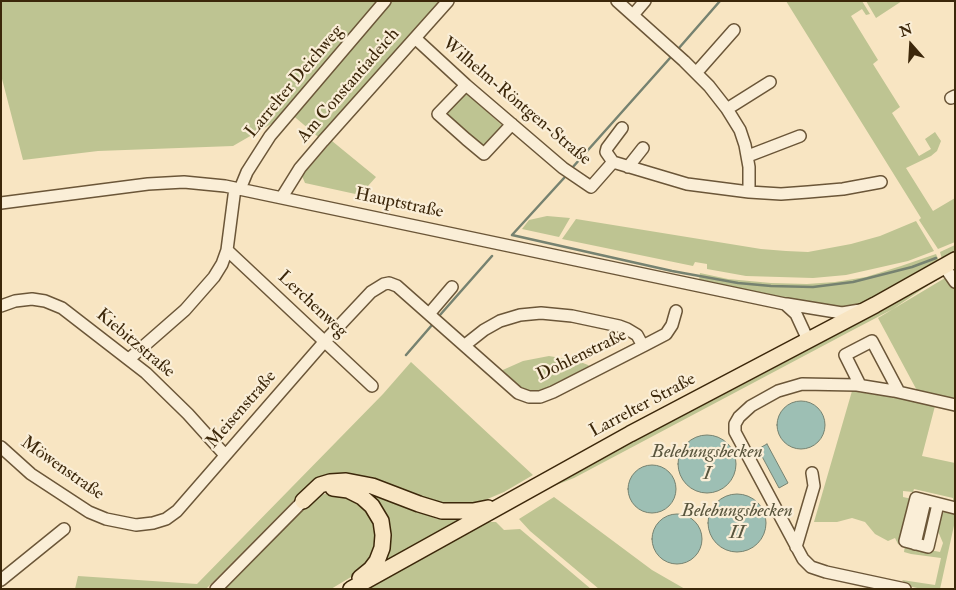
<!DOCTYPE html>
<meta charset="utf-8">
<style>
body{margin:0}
#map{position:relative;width:956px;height:590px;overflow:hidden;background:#f8e5c2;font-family:"IM FELL Double Pica",serif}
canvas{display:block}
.frame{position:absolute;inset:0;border:2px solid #3c270a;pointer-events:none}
.north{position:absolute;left:886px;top:20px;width:50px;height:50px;-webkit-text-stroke:4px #faeed7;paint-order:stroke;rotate:341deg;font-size:14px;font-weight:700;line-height:20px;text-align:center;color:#3c270a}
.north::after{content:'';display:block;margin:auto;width:18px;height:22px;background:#3c270a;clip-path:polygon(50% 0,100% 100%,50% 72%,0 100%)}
</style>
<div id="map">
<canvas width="956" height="590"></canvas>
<div class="frame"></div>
<div class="north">N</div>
</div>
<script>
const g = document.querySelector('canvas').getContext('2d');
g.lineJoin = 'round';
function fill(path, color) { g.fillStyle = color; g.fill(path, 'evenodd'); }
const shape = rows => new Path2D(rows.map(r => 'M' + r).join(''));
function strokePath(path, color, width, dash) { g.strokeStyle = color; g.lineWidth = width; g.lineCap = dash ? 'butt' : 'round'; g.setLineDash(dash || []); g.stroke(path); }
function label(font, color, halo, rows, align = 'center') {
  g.font = font + ' "IM FELL Double Pica",serif'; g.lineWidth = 4.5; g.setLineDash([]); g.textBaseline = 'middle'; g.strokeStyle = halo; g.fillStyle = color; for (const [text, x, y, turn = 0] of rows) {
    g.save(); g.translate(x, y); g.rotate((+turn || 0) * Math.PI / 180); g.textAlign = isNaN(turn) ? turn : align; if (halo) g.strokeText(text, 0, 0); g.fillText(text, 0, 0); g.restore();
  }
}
fill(shape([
 [1,1,448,1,323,141,290,113,233,146,98,151,23,160,1,75],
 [786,1,862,1,870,14,866,15,862,9,851,16,878,60,873,64,900,107,892,113,919,156,931,149,925,139,935,132,941,141,937,151,931,156,906,168,933,211,955,198,955,242,938,249,919,220,921,218],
 [866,1,902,1,876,18],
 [465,92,503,126,484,148,445,114],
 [332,141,376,177,360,195,305,183,302,176],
 [547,216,570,218,559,237,522,229,529,220],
 [576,219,761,249,786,251,808,252,851,244,880,236,916,221,934,251,908,261,846,275,813,278,746,276,707,269,707,264,695,262,693,266,562,239],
 [955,245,955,252,942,259,940,252],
 [936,254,939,261,866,302,851,307,834,308,699,280,700,273,728,279,771,283,807,284,835,282,866,277,901,266],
 [950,275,955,282,955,405,921,398,878,318],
 [942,276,893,309,851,331,574,478,546,489,685,412,937,277],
 [549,356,578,361,588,365,595,371,534,397,496,373,523,361],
 [411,362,533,475,504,492,478,503,448,507,418,497,372,477,343,473,319,478,304,490,206,589,75,589,78,576,197,584,383,394],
 [852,391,916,401,935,406,922,456,955,463,955,505,953,504,953,498,914,489,913,492,903,491,903,497,912,499,903,546,898,544,895,538,888,541,875,534,865,522,852,518,837,522,814,522],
 [355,486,437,519,464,519,381,566,388,546],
 [334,492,353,496,369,511,376,524,376,548,366,566,351,577,331,589,223,589,316,496],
 [554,497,652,570,685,589,599,589,530,531,519,519],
 [946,511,955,513,955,521,940,589,922,589,908,586,902,580,935,585,941,558,911,554,904,552,905,545,940,552,943,543,937,529,941,514],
 [471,522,496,522,504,530,520,529,591,589,351,589]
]), '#bec492');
const water = shape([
 '777 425a24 24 0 1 1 48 0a24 24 0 1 1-48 0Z',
 '678 464a29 29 0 1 1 58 0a29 29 0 1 1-58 0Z',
 [767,444,788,483,779,488,758,449,767,444],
 '628 489a24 24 0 1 1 48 0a24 24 0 1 1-48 0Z',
 '708 523a29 29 0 1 1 58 0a29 29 0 1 1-58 0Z',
 '652 539a25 25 0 1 1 50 0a25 25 0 1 1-50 0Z'
]);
fill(water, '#9dbfb4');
strokePath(water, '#768270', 1);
strokePath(shape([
 [679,48,720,1],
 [572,168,670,58],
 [564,178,512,235,672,271,738,283,771,286,813,287,853,282,912,267,936,258],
 [440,315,492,256],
 [406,355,432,325]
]), '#768270', 2.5);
const minor = shape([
 [617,1,684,61,709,86,727,109,740,130,745,145,749,167,749,192],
 [633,15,645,1],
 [415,38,466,85,563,168,591,187,613,162,687,184,749,192,781,194,808,192,843,189,881,182],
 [696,73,734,30],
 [466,85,438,114,466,139,484,154,512,124],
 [951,98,955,96],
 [727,109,770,82],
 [748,156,800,136],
 [613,162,606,152,607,148,622,128],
 [628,167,643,148],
 [240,189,247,172,270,136,385,1],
 [282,197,300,168,323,141,448,1],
 [1,203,148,184,184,182,225,186,785,304,796,314,808,340],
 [227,250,372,386],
 [944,266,955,282],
 [787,304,842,313,860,310],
 [1,306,15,301,32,299,45,301,62,308,146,373,188,414,225,455],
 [429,314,452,287],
 [643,346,666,334,672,325,676,311],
 [129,359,185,310,214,277,222,264,227,250,235,188],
 [860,385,845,355,872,341,899,392],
 [1,447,31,474,89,512,106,519,136,525,153,523,166,519,177,511,325,341,371,292,384,284,389,283,397,286,518,393,529,397,540,397,553,392,643,346,637,335,627,329,619,326,572,316,541,313,520,315,500,321,484,330,465,345],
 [938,504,928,547,905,541,916,498,955,508],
 [915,544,925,501],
 [796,547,814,486,812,473],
 [1,580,64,529],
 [216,589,303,501],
 [905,589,826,572,811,567,803,559,735,432,735,424,739,417,751,406,778,391,802,384,857,385,894,391,955,405]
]);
const major = shape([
 [333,488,348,490,362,497,372,506,381,521,383,535,382,548,377,561,371,569,360,578],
 [303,501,320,485,330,482,346,481,372,486,419,504,442,511,473,511,488,508],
 [351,589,630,434,875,305,955,260]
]);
strokePath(minor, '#6b5638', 14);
strokePath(major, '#3c270a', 18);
strokePath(minor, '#faeed7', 11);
strokePath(major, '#f8e5c2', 15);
label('18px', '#3c270a', '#faeed7', [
 ["Larrelter Deichweg",295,82,-50],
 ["Am Constantiadeich",349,86,-49],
 ["Wilhelm-Röntgen-Straße",516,102,40],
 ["Hauptstraße",399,204,12],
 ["Lerchenweg",312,305,43],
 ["Kiebitzstraße",135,344,40],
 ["Dohlenstraße",582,356,-26],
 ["Larrelter Straße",643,406,-28],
 ["Meisenstraße",242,410,-49],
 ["Möwenstraße",62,469,35]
]);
label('italic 19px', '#59553d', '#faeed7', [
 ["Belebungsbecken",707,453],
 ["I",707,475],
 ["Belebungsbecken",737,512],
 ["II",737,534]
]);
</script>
